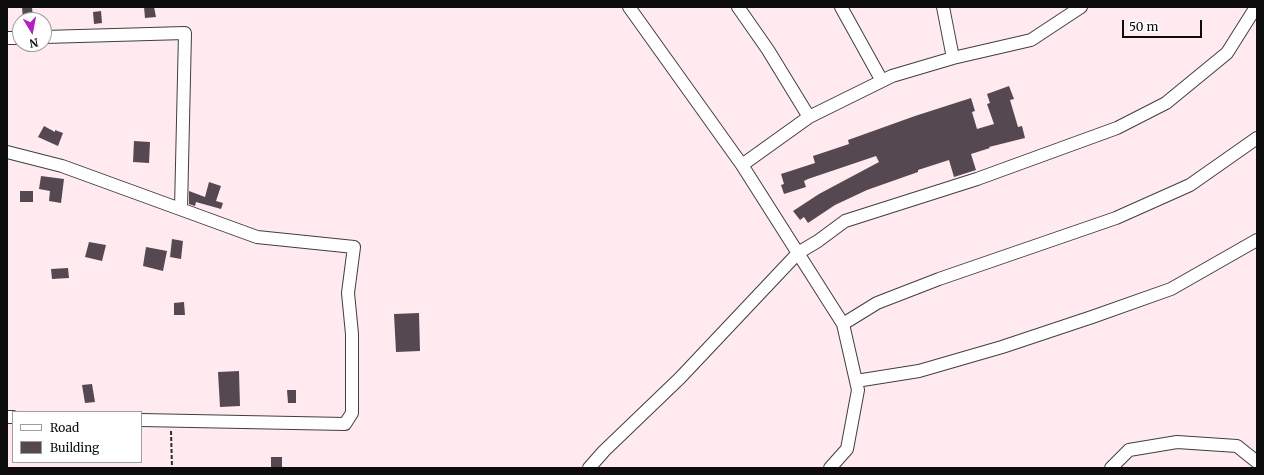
<!DOCTYPE html>
<style>
body{margin:0}
#map{position:relative;width:1264px;height:475px;overflow:hidden;background:#ffeaef;font-family:Merriweather,serif}
canvas{display:block}
.frame{position:absolute;inset:0;border:8px solid #0c0c0c;pointer-events:none}
.legend{position:absolute;left:12px;top:411px;width:130px;height:52px;box-sizing:border-box;background:#fff;border:1px solid #9e9e9e;margin:0;padding:5px 7px;list-style:none;font-size:12px;color:#0c0c0c}
.legend li{display:flex;align-items:center;gap:8px;height:20px}
.legend b{width:20px;border:1px solid #9e9e9e}
.north{position:absolute;left:12px;top:12px;width:40px;height:40px;box-sizing:border-box;background:#fff;border:1px solid #9e9e9e;border-radius:50%;rotate:170deg;font-size:11px;font-weight:700;line-height:16px;text-align:center;color:#0c0c0c}
.north::after{content:'';display:block;margin:auto;width:14px;height:18px;background:#b51ec1;clip-path:polygon(50% 0,100% 100%,50% 72%,0 100%)}
.scale{position:absolute;left:1122px;top:20px;width:80px;height:18px;box-sizing:border-box;border:2px solid #0c0c0c;border-top:0;padding-left:5px;font-size:12px;line-height:14px;white-space:nowrap;color:#0c0c0c;-webkit-text-stroke:3px #fff;paint-order:stroke}
</style>
<div id="map">
<canvas width="1264" height="475"></canvas>
<div class="frame"></div>
<ul class="legend">
<li><b style="height:5px;background:#fff"></b>Road</li>
<li><b style="height:11px;background:#554850"></b>Building</li>
</ul>
<div class="north">N</div>
<div class="scale">50 m</div>
</div>
<script>
const g = document.querySelector('canvas').getContext('2d');
g.lineJoin = 'round';
function fill(path, color) { g.fillStyle = color; g.fill(path, 'evenodd'); }
const shape = rows => new Path2D(rows.map(r => 'M' + r).join(''));
function strokePath(path, color, width, dash) { g.strokeStyle = color; g.lineWidth = width; g.lineCap = dash ? 'butt' : 'round'; g.setLineDash(dash || []); g.stroke(path); }
fill(shape([
 [22,7,32,7,33,20,23,20],
 [144,7,154,7,156,17,145,18],
 [101,11,102,23,94,24,93,12],
 [1009,86,1014,99,1010,100,1018,127,1022,126,1025,138,989,147,990,148,971,154,976,170,954,177,949,160,918,170,918,172,867,190,835,205,808,223,804,217,800,220,793,211,819,194,879,162,876,156,808,179,804,181,806,187,784,194,781,185,784,184,781,174,815,163,813,156,849,144,848,140,915,116,971,98,975,111,972,112,977,129,994,124,987,104,990,103,987,94],
 [44,126,55,132,55,130,63,133,58,146,38,137],
 [134,141,150,142,149,163,133,162],
 [41,176,64,179,61,203,49,201,50,191,39,189],
 [209,182,221,186,216,201,223,203,221,209,196,202,195,206,189,204,189,191,205,197],
 [20,191,33,191,33,202,20,202],
 [172,239,183,241,181,259,170,257],
 [89,242,106,245,102,261,85,257],
 [146,247,167,251,163,271,143,266],
 [68,268,69,278,52,279,51,269],
 [184,302,185,315,174,315,174,303],
 [419,313,420,351,396,352,394,314],
 [239,371,240,406,220,407,218,372],
 [92,384,95,402,85,403,82,385],
 [287,390,296,390,296,403,288,403],
 [271,457,282,457,282,468,271,468]
]), '#554850');
const minor = shape([
 [629,7,742,165,809,117,892,76,953,58,1031,40,1081,7],
 [738,7,768,50,809,117],
 [841,7,882,81],
 [943,7,953,58],
 [44,37,185,33,181,209],
 [7,38,20,38],
 [7,152,62,166,257,237,354,247,348,293,352,334,352,413,345,424,141,420],
 [742,165,843,324,858,390,847,449,830,468],
 [843,324,877,303,939,279,1116,218,1190,185,1257,138],
 [856,381,919,371,1002,347,1092,317,1171,289,1257,240],
 [7,417,13,417],
 [589,468,604,451,680,378,798,253,818,241,845,221,977,179,1117,128,1166,103,1227,53,1256,7],
 [1111,468,1129,450,1177,442,1237,446,1257,462]
]);
strokePath(minor, '#3f3f3f', 14);
strokePath(shape([
 [171,431,172,468]
]), '#2e2e2e', 2, [4, 2]);
strokePath(minor, '#fff', 12);
</script>
